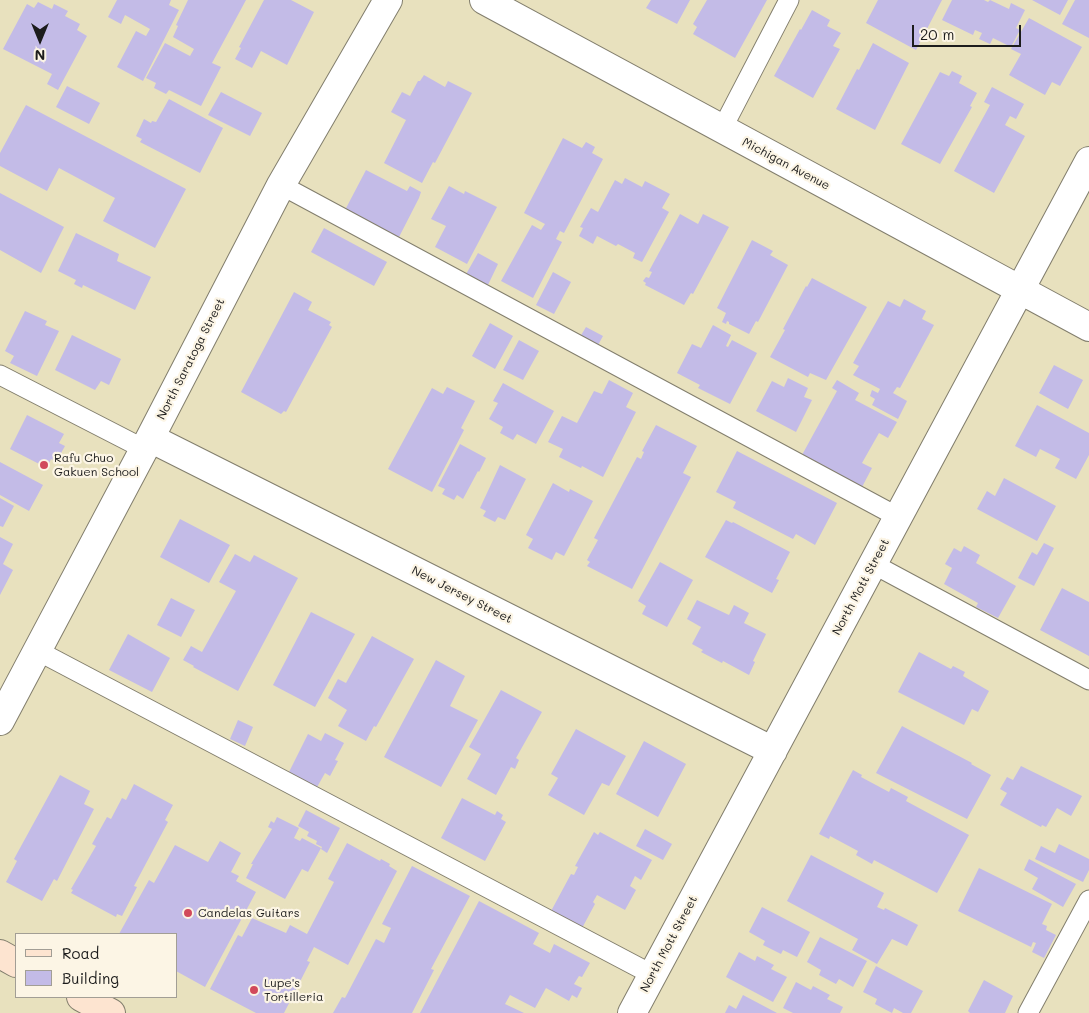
<!DOCTYPE html>
<style>
body{margin:0}
#map{position:relative;width:1089px;height:1013px;overflow:hidden;background:#e8e1be;font-family:Mali,sans-serif}
canvas{display:block}
.legend{position:absolute;left:15px;top:933px;width:162px;height:65px;box-sizing:border-box;background:#fcf5e5;border:1px solid #a29e95;margin:0;padding:6px 9px;list-style:none;font-size:15px;color:#1c1c1c}
.legend li{display:flex;align-items:center;gap:10px;height:25px}
.legend b{width:25px;border:1px solid #a29e95}
.north{position:absolute;left:15px;top:15px;width:50px;height:50px;-webkit-text-stroke:4px #fcf5e5;paint-order:stroke;rotate:180deg;font-size:14px;font-weight:700;line-height:20px;text-align:center;color:#1c1c1c}
.north::after{content:'';display:block;margin:auto;width:18px;height:22px;background:#1c1c1c;clip-path:polygon(50% 0,100% 100%,50% 72%,0 100%)}
.scale{position:absolute;left:912px;top:25px;width:109px;height:22px;box-sizing:border-box;border:2px solid #1c1c1c;border-top:0;padding-left:6px;font-size:15px;line-height:18px;white-space:nowrap;color:#1c1c1c;-webkit-text-stroke:4px #fcf5e5;paint-order:stroke}
</style>
<div id="map">
<canvas width="1089" height="1013"></canvas>
<ul class="legend">
<li><b style="height:6px;background:#fde4d0"></b>Road</li>
<li><b style="height:14px;background:#c3bbe7"></b>Building</li>
</ul>
<div class="north">N</div>
<div class="scale">20 m</div>
</div>
<script>
const g = document.querySelector('canvas').getContext('2d');
g.lineJoin = 'round';
function fill(path, color) { g.fillStyle = color; g.fill(path, 'evenodd'); }
const shape = rows => new Path2D(rows.map(r => 'M' + r).join(''));
function strokePath(path, color, width, dash) { g.strokeStyle = color; g.lineWidth = width; g.lineCap = dash ? 'butt' : 'round'; g.setLineDash(dash || []); g.stroke(path); }
function label(font, color, halo, rows, align = 'center') {
  g.font = font + ' Mali,sans-serif'; g.lineWidth = 4.5; g.setLineDash([]); g.textBaseline = 'middle'; g.strokeStyle = halo; g.fillStyle = color; for (const [text, x, y, turn = 0] of rows) {
    g.save(); g.translate(x, y); g.rotate((+turn || 0) * Math.PI / 180); g.textAlign = isNaN(turn) ? turn : align; if (halo) g.strokeText(text, 0, 0); g.fillText(text, 0, 0); g.restore();
  }
}
fill(shape([
 [117,0,171,0,169,5,179,10,143,81,117,67,136,31,146,36,150,29,125,15,121,24,108,17],
 [188,0,246,0,212,63,221,67,201,106,169,90,166,94,154,88,156,83,146,78,165,43,190,56,194,49,173,37,178,26,176,25],
 [264,0,291,0,314,12,287,65,261,51,252,68,235,59,241,48,239,47],
 [651,0,690,0,677,24,646,8],
 [707,0,767,0,735,58,693,34,697,27,693,24],
 [878,0,942,0,916,50,866,23],
 [952,0,984,0,988,2,990,0,1009,9,1011,3,1025,10,1016,28,1020,30,1011,47,993,38,990,44,979,39,982,33,975,30,973,35,942,20],
 [1032,0,1068,0,1060,15],
 [1075,0,1089,0,1089,38,1062,24],
 [38,2,52,9,54,4,68,11,65,16,80,24,77,30,87,36,58,90,47,84,52,74,3,49,27,4,34,8],
 [812,10,830,20,827,26,841,33,833,46,840,49,813,98,774,76,800,29,801,30],
 [1029,18,1082,47,1060,86,1052,82,1045,95,1009,75,1021,54,1011,49],
 [873,43,909,63,875,130,836,109,857,69,859,70],
 [952,71,962,76,959,83,977,93,970,106,972,107,940,164,901,144,940,72,949,76],
 [424,75,445,87,448,81,472,93,435,163,433,162,422,183,384,163,406,120,391,112,402,92,410,96,418,81,420,81],
 [67,86,100,103,89,124,56,107],
 [992,87,1024,104,1016,119,1010,116,1005,125,1025,136,994,193,954,171,990,105,984,102],
 [221,92,262,113,250,136,208,115],
 [169,99,223,128,200,173,140,142,142,139,136,136,144,119,151,123,152,121,156,122],
 [26,105,186,189,155,248,103,221,115,198,59,168,47,191,0,166,0,153],
 [563,138,582,148,586,142,595,147,592,153,603,159,564,233,560,231,556,239,562,242,533,298,501,281,532,225,541,230,545,224,524,213],
 [366,170,407,191,410,186,421,192,419,198,398,239,344,212],
 [625,178,642,187,645,181,670,194,662,208,669,212,642,262,633,258,635,253,618,244,616,246,597,236,593,244,579,236,583,228,580,227,591,208,598,212,615,180,622,184],
 [449,186,464,194,465,191,497,207,467,264,435,247,446,226,431,219],
 [0,193,64,227,41,273,0,250],
 [680,214,698,224,703,214,729,227,693,294,691,293,684,305,645,285,646,283,643,281,646,277,649,278,652,272,649,271],
 [324,228,387,262,374,286,311,252],
 [76,233,119,254,117,261,151,277,135,310,83,285,82,288,74,284,76,280,58,271],
 [752,240,773,251,770,255,788,265,758,322,756,321,749,334,729,324,729,322,727,321,726,324,722,322,726,313,717,308],
 [478,253,498,264,487,287,465,276],
 [553,272,571,282,554,314,536,305],
 [812,278,867,307,826,380,810,373,808,377,770,357,785,330,783,329,806,286,807,287],
 [294,292,312,302,308,310,331,322,329,325,332,327,286,412,284,411,281,414,241,392],
 [904,299,926,311,922,319,934,325,900,388,897,387,893,393,907,401,898,419,872,405,875,399,870,396,872,390,878,393,880,389,853,375,859,366,853,363,888,301,900,307],
 [25,311,47,321,45,325,59,331,37,376,10,363,14,356,5,351],
 [490,323,513,336,495,369,472,356],
 [713,325,731,335,726,346,728,347,732,340,757,353,730,404,698,388,700,385,677,373,692,344,701,348],
 [586,327,603,336,597,347,580,337],
 [72,335,121,359,109,385,101,381,95,390,55,370],
 [519,340,539,351,523,380,503,370],
 [1054,365,1083,380,1068,409,1039,393],
 [788,378,808,388,804,397,812,400,796,432,756,411,772,381,784,387],
 [609,380,633,393,626,407,636,412,603,477,582,466,581,468,559,457,563,449,548,442,562,416,577,423,594,391,602,394],
 [837,380,859,393,855,400,897,422,888,438,879,433,862,463,872,468,862,487,802,455,837,391,832,388],
 [503,383,554,411,536,444,517,434,513,440,500,433,503,427,489,419,498,403,493,401],
 [447,387,475,401,461,428,464,430,432,492,388,469,432,388,443,394],
 [1037,405,1089,433,1089,455,1076,479,1055,468,1060,459,1040,449,1036,457,1015,446],
 [27,415,64,434,59,443,65,446,56,462,51,459,47,468,10,449],
 [656,425,697,446,683,473,691,477,632,589,587,566,590,562,587,560,598,540,594,538,637,457,641,459,644,452,642,451],
 [460,444,486,458,479,472,478,471,463,499,457,495,454,500,442,494,445,489,438,486],
 [737,451,837,503,815,545,796,534,793,539,733,508,736,502,716,492],
 [0,462,43,485,29,511,0,495],
 [500,465,526,479,505,520,498,517,495,522,483,516,486,511,480,508],
 [1004,478,1056,506,1037,541,977,509,987,491,995,496],
 [553,483,569,492,570,489,593,501,564,556,556,552,552,560,528,548,533,539,526,535],
 [0,498,14,506,3,527,0,526],
 [180,519,230,545,209,583,160,557],
 [726,520,732,523,733,522,790,552,776,579,779,580,772,593,705,557],
 [0,537,13,544,3,564,13,570,0,595],
 [1044,543,1054,548,1034,586,1018,578,1032,552,1037,555],
 [964,546,980,555,976,563,1016,586,998,618,976,607,978,603,944,584,952,568,945,564,954,548,961,552],
 [235,554,250,562,254,555,298,578,238,691,193,667,194,666,183,660,191,646,202,652,236,591,219,582],
 [660,562,693,580,667,627,642,614,646,606,638,601],
 [1062,588,1089,602,1089,656,1040,630],
 [171,598,195,610,181,637,157,625],
 [697,600,729,615,734,605,749,613,744,623,766,634,753,661,755,662,749,675,723,661,722,663,701,652,703,650,692,644,701,627,687,619],
 [311,612,355,634,315,707,273,685],
 [128,634,170,658,152,692,109,670],
 [372,636,414,659,376,727,374,726,366,741,338,726,347,710,328,698,338,679,346,683],
 [919,652,951,669,953,666,965,672,963,676,989,691,978,712,972,709,964,725,898,692],
 [436,660,465,676,450,706,478,720,441,787,384,757],
 [501,690,542,712,516,758,519,760,515,769,511,767,496,795,467,779,481,754,469,747],
 [238,720,253,727,245,746,230,739],
 [902,726,972,763,971,764,991,775,967,819,876,773],
 [576,729,626,756,609,786,602,783,584,815,548,795,558,778,551,774],
 [325,733,344,743,335,760,338,761,330,776,325,773,316,789,288,774,308,734,321,741],
 [644,741,686,764,658,817,616,794],
 [1021,766,1082,796,1071,816,1057,808,1046,827,1042,825,1041,827,1000,805,1007,793,1000,789,1007,777,1013,780],
 [853,770,862,775,861,777,889,792,891,788,908,797,906,801,969,835,937,893,874,860,872,864,856,855,858,851,830,836,829,839,819,834],
 [60,775,90,791,84,804,94,809,57,881,54,879,42,901,6,882,17,861,14,859],
 [134,784,173,805,165,820,168,822,134,886,137,887,122,916,117,914,116,917,71,893,73,890,71,889,96,846,92,844,107,817,111,819,122,798,126,800],
 [462,798,495,815,497,811,503,815,501,819,506,822,485,861,441,838],
 [306,810,340,828,327,853,321,849,322,847,316,844,317,841,307,836,309,832,298,826],
 [277,817,299,828,294,838,300,841,302,838,321,848,308,872,302,869,285,899,246,878,253,864,251,864,272,829,268,827,271,821,274,823],
 [645,829,672,844,663,860,636,846],
 [594,832,598,835,600,832,652,860,641,880,635,876,630,886,636,890,625,910,597,895,593,902,595,904,581,930,550,913,571,874,574,875,578,867,575,866],
 [220,841,241,853,231,872,239,876,236,881,256,892,205,987,176,971,176,934,119,934,149,880,154,883,175,845,208,862],
 [347,843,380,861,381,859,390,864,389,866,397,871,348,965,314,947,307,961,310,962,284,1013,256,1013,210,989,238,935,242,937,252,918,286,933,290,925,307,934,334,882,328,879],
 [1059,844,1089,859,1089,870,1083,882,1035,859,1041,846,1055,853],
 [811,855,884,893,877,907,884,910,885,908,918,925,907,946,892,939,877,964,852,950,858,939,787,901],
 [1029,859,1076,884,1063,907,1032,889,1038,878,1024,870],
 [412,866,470,896,431,969,434,970,412,1013,333,1013,342,997,345,998,376,939,384,943,391,928,382,924],
 [979,868,1052,904,1042,924,1047,926,1046,930,1056,935,1044,958,1032,952,1036,943,1033,942,1031,947,958,911],
 [479,901,539,933,533,944,550,953,554,944,590,963,582,977,579,976,574,984,582,988,577,998,572,995,569,1001,546,988,535,1008,510,995,505,1004,524,1013,420,1013],
 [762,907,810,932,797,957,783,950,781,954,763,945,765,941,749,932],
 [820,937,867,961,853,987,839,979,836,984,819,975,821,970,807,962],
 [739,952,755,961,757,956,774,965,771,969,787,977,773,1002,726,977],
 [876,966,923,991,911,1013,903,1013,894,1008,892,1013,875,1004,877,999,863,992],
 [984,980,1013,996,1005,1013,970,1013,968,1011],
 [796,982,811,990,813,986,830,995,827,999,843,1007,840,1013,793,1013,783,1008],
 [743,995,777,1013,725,1013,729,1005,736,1009]
]), '#c3bbe7');
const service = shape([
 [722,129,789,0],
 [281,185,898,517],
 [0,375,144,449],
 [873,564,1089,680],
 [38,651,653,975],
 [1028,1013,1089,900]
]);
const minor = shape([
 [484,0,1089,327],
 [150,438,773,751],
 [0,721,150,438,281,185,388,0],
 [632,1013,1089,161]
]);
const secondary = shape([
 [0,954,16,963],
 [81,997,111,1013]
]);
strokePath(service, '#827e6d', 21);
strokePath(minor, '#827e6d', 30);
strokePath(secondary, '#827e6d', 30);
strokePath(service, '#fff', 19);
strokePath(minor, '#fff', 28);
strokePath(secondary, '#fde4d0', 28);
for (const [x, y, r, color] of [
 [44,465,5,"#d1495b"],
 [188,913,5,"#d1495b"],
 [254,990,5,"#d1495b"]
]) { const dot = new Path2D(); dot.arc(x, y, r, 0, 2 * Math.PI); g.fillStyle = color; g.fill(dot); strokePath(dot, '#fcf5e5', 2); }
label('12px', '#1c1c1c', '#fcf5e5', [
 ["Michigan Avenue",786,164,28],
 ["North Saratoga Street",191,359,-63],
 ["North Mott Street",861,587,-62],
 ["New Jersey Street",462,595,27],
 ["North Mott Street",669,944,-62]
]);
label('12px', '#1c1c1c', '#fcf5e5', [
 ["Rafu Chuo",54,458],
 ["Gakuen School",54,472],
 ["Candelas Guitars",198,913],
 ["Lupe's",264,983],
 ["Tortilleria",264,997]
], 'left');
</script>
